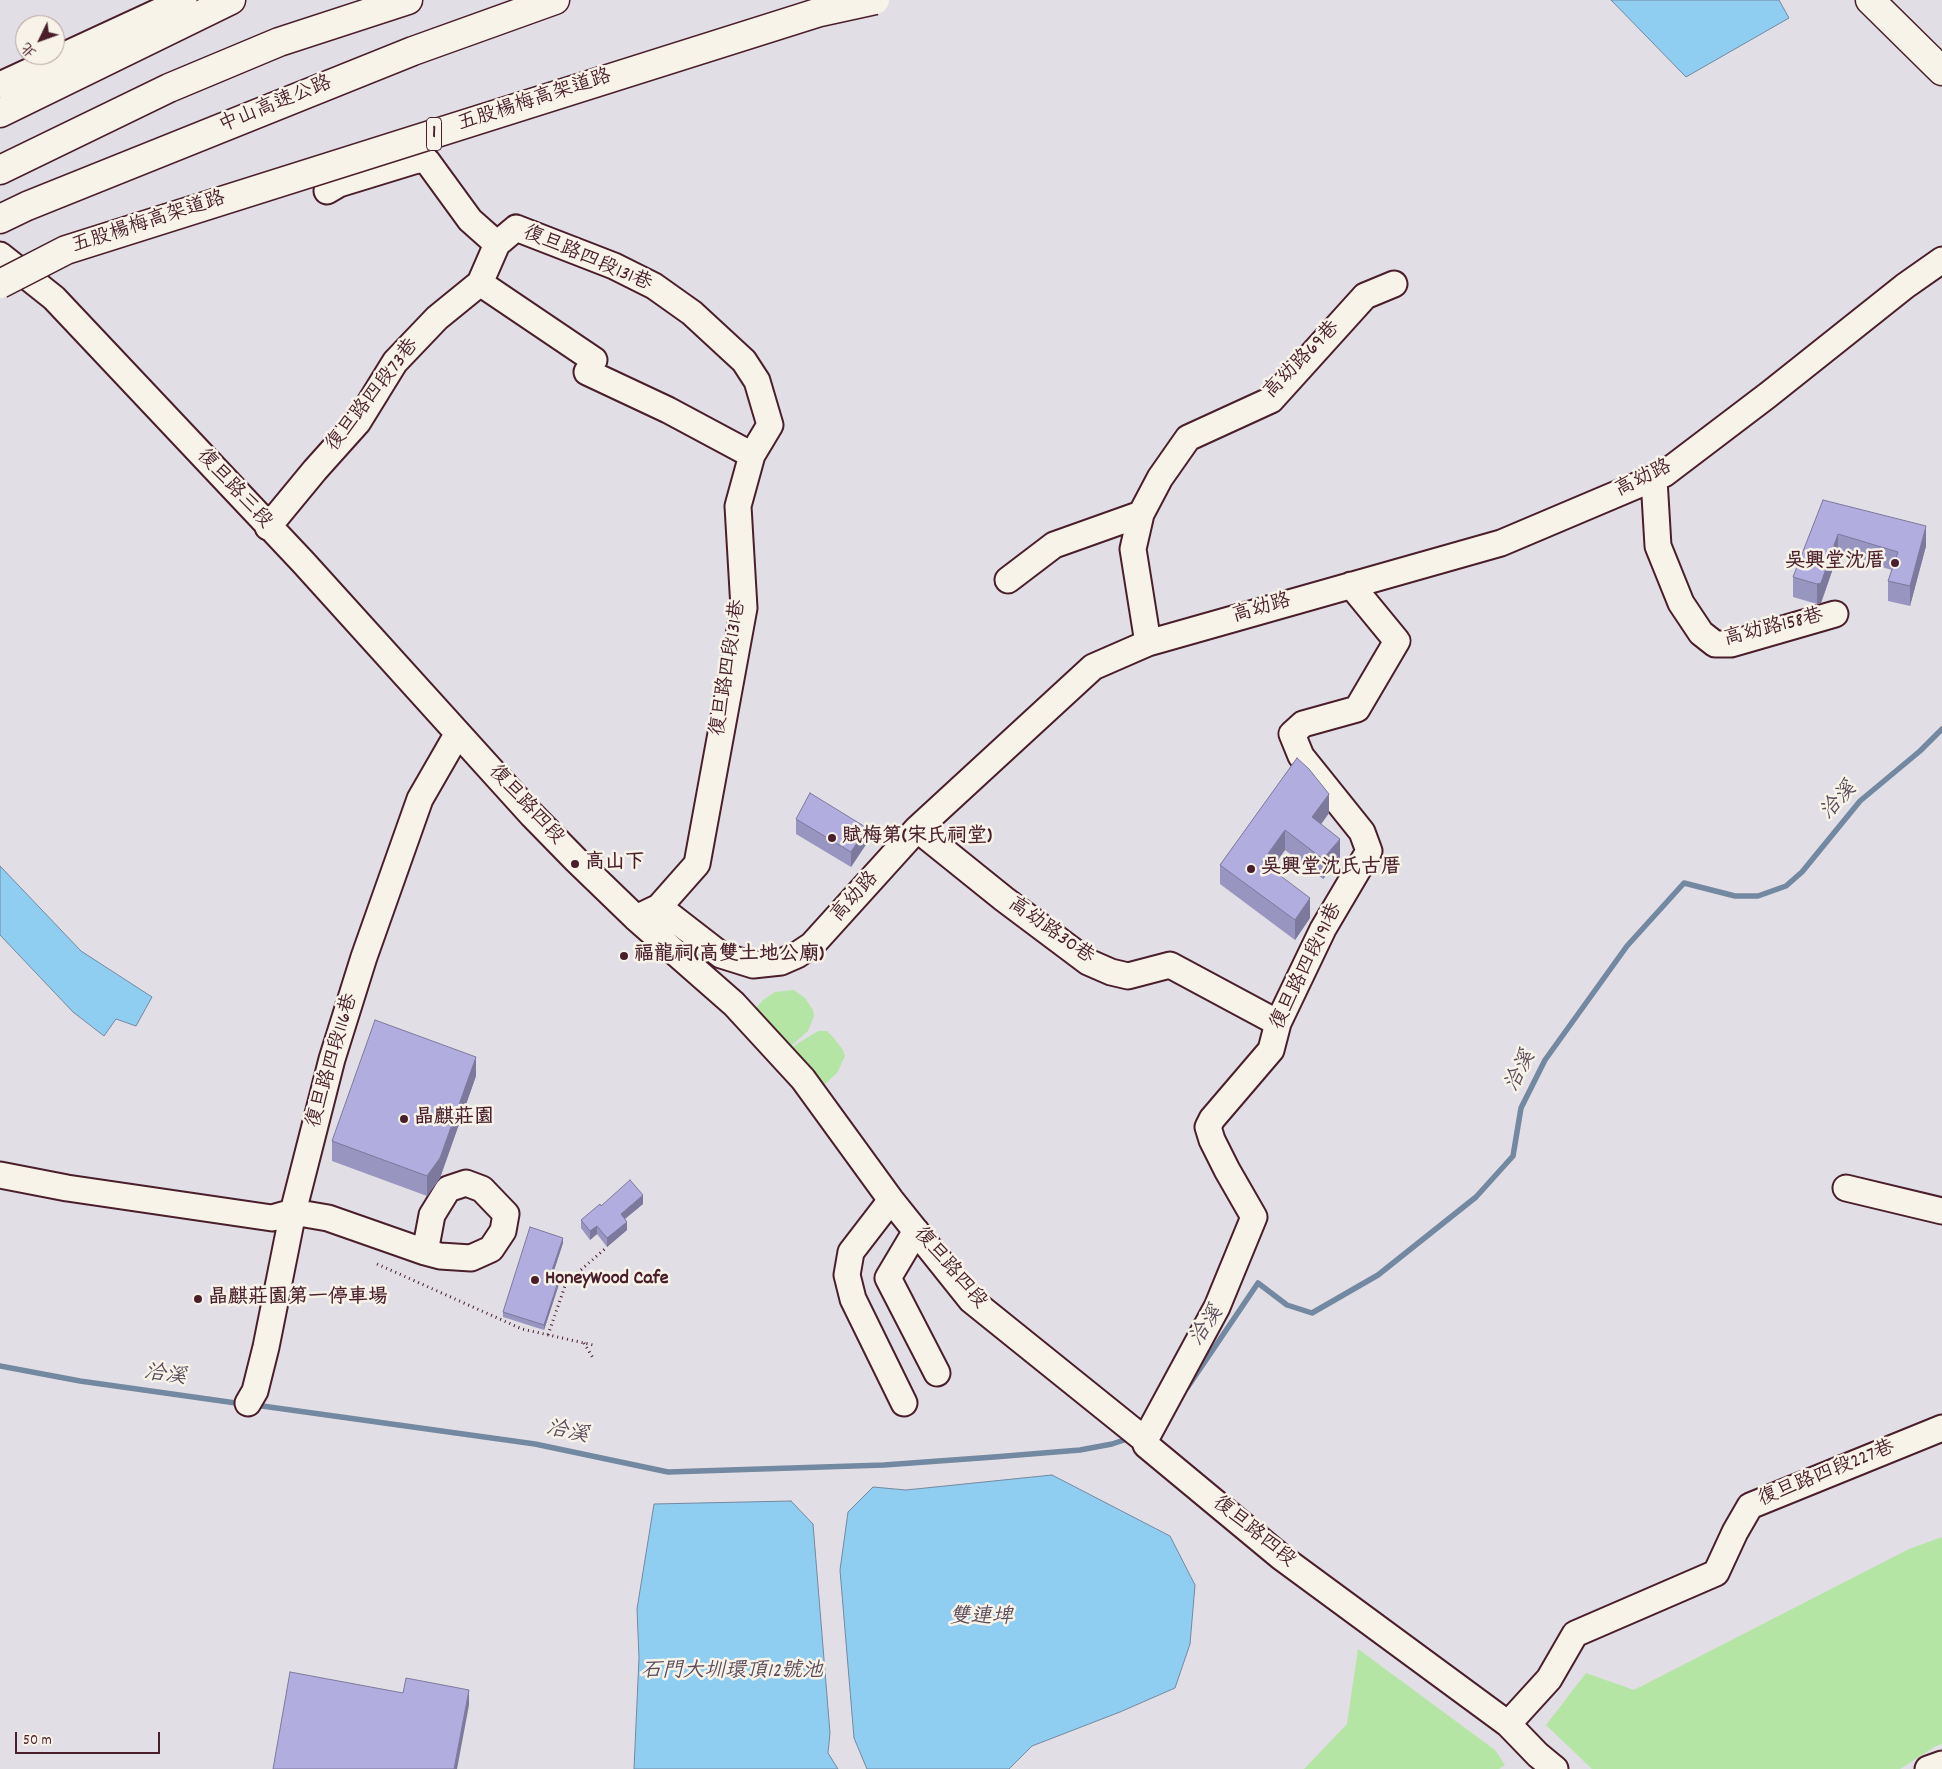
<!DOCTYPE html>
<meta charset="utf-8">
<style>
body{margin:0}
#map{position:relative;width:1942px;height:1769px;overflow:hidden;background:#e2dee5;font-family:Dekko,"LXGW WenKai TC",sans-serif}
canvas{display:block}
.north{position:absolute;left:15px;top:15px;width:50px;height:50px;box-sizing:border-box;background:#f7f3e8;border:1px solid #b29e9c;border-radius:50%;rotate:228deg;font-size:14px;font-weight:700;line-height:20px;text-align:center;color:#4a1f2b}
.north::after{content:'';display:block;margin:auto;width:18px;height:22px;background:#4a1f2b;clip-path:polygon(50% 0,100% 100%,50% 72%,0 100%)}
.scale{position:absolute;left:15px;top:1732px;width:145px;height:22px;box-sizing:border-box;border:2px solid #4a1f2b;border-top:0;padding-left:6px;font-size:15px;line-height:18px;white-space:nowrap;color:#4a1f2b;-webkit-text-stroke:4px #f7f3e8;paint-order:stroke}
</style>
<div id="map">
<canvas width="1942" height="1769"></canvas>
<div class="north">北</div>
<div class="scale">50 m</div>
</div>
<script>
const g = document.querySelector('canvas').getContext('2d');
g.lineJoin = 'round';
function fill(path, color) { g.fillStyle = color; g.fill(path, 'evenodd'); }
const shape = rows => new Path2D(rows.map(r => 'M' + r).join(''));
function strokePath(path, color, width, dash) { g.strokeStyle = color; g.lineWidth = width; g.lineCap = dash ? 'butt' : 'round'; g.setLineDash(dash || []); g.stroke(path); }
function label(font, color, halo, rows, align = 'center') {
  g.font = font + ' Dekko,"LXGW WenKai TC",sans-serif'; g.lineWidth = 5; g.setLineDash([]); g.textBaseline = 'middle'; g.strokeStyle = halo; g.fillStyle = color; for (const [text, x, y, turn = 0] of rows) {
    g.save(); g.translate(x, y); g.rotate((+turn || 0) * Math.PI / 180); g.textAlign = isNaN(turn) ? turn : align; if (halo) g.strokeText(text, 0, 0); g.fillText(text, 0, 0); g.restore();
  }
}
fill(shape([
 [794,990,805,998,813,1010,814,1016,808,1031,791,1046,756,1008,763,1000,775,992],
 [818,1031,827,1031,833,1037,843,1050,845,1056,837,1073,823,1086,792,1047],
 [1942,1537,1942,1744,1936,1746,1900,1769,1592,1769,1546,1725,1586,1673,1634,1690,1909,1549],
 [1358,1649,1495,1750,1505,1765,1499,1769,1304,1769,1347,1724]
]), '#b4e5a5');
const water = shape([
 [1611,0,1779,0,1789,18,1686,77,1611,0],
 [0,866,81,951,152,997,136,1026,116,1019,104,1036,73,1012,0,935,0,866],
 [1052,1475,1170,1536,1195,1585,1190,1644,1175,1688,1120,1712,1032,1746,1009,1769,867,1769,854,1738,840,1570,848,1512,873,1487,906,1490,1052,1475],
 [791,1501,813,1524,830,1733,828,1753,838,1769,634,1769,639,1658,637,1609,654,1504,791,1501]
]);
fill(water, '#8fcef0');
strokePath(water, '#7388a1', 1);
strokePath(shape([
 [0,1366,80,1381,243,1404],
 [1187,1388,1258,1283,1287,1305,1312,1313,1378,1275,1476,1197,1513,1156,1521,1108,1545,1060,1627,946,1684,883,1735,896,1758,896,1786,886,1802,872,1860,801,1920,751,1942,729],
 [255,1405,535,1444,668,1472,884,1465,994,1457,1080,1450,1112,1444,1130,1438]
]), '#7388a1', 5.5);
const minor = shape([
 [0,85,184,0],
 [327,191,339,184,414,161,422,159,427,161,470,220,497,244,516,228,614,266,654,286,692,313,744,361,757,381,770,425,752,455,738,506,744,608,697,864,659,907],
 [0,255,54,298,303,562,532,815,576,860,636,918,734,1004,803,1079,891,1200,971,1300,1145,1440,1146,1445,1281,1557,1508,1724,1538,1755,1555,1769],
 [480,283,594,360],
 [587,372,668,410,752,455],
 [1654,479,1658,546,1681,603,1701,633,1715,644,1731,644,1835,614],
 [268,527,315,470,358,422,395,362,437,318,480,283,497,244],
 [1008,580,1054,545,1141,514],
 [1148,643,1133,549,1141,514,1160,478,1188,438,1271,400,1365,296,1394,284],
 [917,829,1004,899,1088,962,1111,972,1128,976,1170,965,1278,1023],
 [636,918,659,907,721,955,753,965,781,962,797,955,812,945,917,829,1093,667,1148,643,1501,543,1664,474,1768,395,1905,286,1942,260],
 [0,1175,67,1188,272,1218,293,1212,328,1218,425,1252,440,1256,471,1258,491,1249,503,1231,506,1214,482,1189,466,1183,448,1189,432,1215,425,1252],
 [1846,1188,1942,1211],
 [891,1200,851,1252,847,1275,853,1299,904,1403],
 [916,1231,888,1278,937,1373],
 [248,1403,255,1391,266,1347,293,1212,332,1059,364,957,420,799,458,733],
 [1145,1440,1217,1307,1254,1217,1227,1170,1212,1140,1208,1127,1212,1119,1271,1050,1278,1023,1323,929,1369,851,1362,832,1301,756,1292,734,1303,724,1357,709,1397,641,1351,585],
 [1508,1724,1549,1679,1575,1634,1716,1573,1735,1532,1750,1506,1942,1428],
 [1928,1769,1942,1764]
]);
const highway = shape([
 [1870,0,1942,71],
 [0,113,231,0],
 [0,170,169,88,279,42,408,0],
 [0,219,27,206,413,51,555,0]
]);
strokePath(minor, '#4a1f2b', 29);
strokePath(highway, '#4a1f2b', 31);
strokePath(shape([
 [377,1264,522,1329,593,1345],
 [548,1335,566,1283,607,1247],
 [584,1343,593,1358]
]), '#4a1f2b', 3, [1, 4]);
strokePath(minor, '#f7f3e8', 25);
strokePath(highway, '#f7f3e8', 28);
const highwayBridge = shape([
 [0,284,66,250,820,12,875,0]
]);
strokePath(highwayBridge, '#4a1f2b', 31, []);
strokePath(highwayBridge, '#f7f3e8', 28);
fill(shape([
 [1823,500,1926,546,1910,606,1888,601,1888,581,1892,570,1838,554,1821,603,1817,604,1793,597,1793,577],
 [1297,758,1329,813,1321,824,1340,859,1323,879,1285,850,1272,869,1310,918,1295,940,1220,884,1220,865],
 [796,819,867,843,851,867,796,834],
 [476,1076,440,1178,427,1196,332,1161,332,1141],
 [643,1204,625,1219,627,1230,607,1247,597,1234,590,1240,581,1228,581,1220,601,1206],
 [563,1243,553,1274,560,1281,544,1330,503,1317,503,1312]
]), '#9895c0');
fill(shape([
 [1926,526,1926,546,1910,606,1910,586],
 [1838,534,1838,554,1821,603,1817,604,1817,584],
 [1329,794,1329,813,1312,837,1312,817],
 [867,828,867,843,851,867,851,852],
 [1285,830,1285,850,1262,882,1262,862],
 [1340,839,1340,859,1323,879,1323,859],
 [1310,898,1310,918,1295,940,1295,920],
 [476,1057,476,1076,440,1178,427,1196,427,1176],
 [643,1195,643,1204,621,1222,621,1214],
 [627,1222,627,1230,607,1247,607,1238],
 [597,1226,597,1234,590,1240,590,1231],
 [563,1238,563,1243,551,1279,551,1273],
 [560,1276,560,1281,544,1330,544,1325],
 [469,1690,469,1705,457,1769,454,1769]
]), '#7c799c');
const building = shape([
 [1823,500,1926,526,1910,586,1888,581,1898,552,1838,534,1821,583,1817,584,1793,577,1823,500],
 [1297,758,1309,769,1329,794,1312,817,1340,839,1323,859,1285,830,1262,862,1310,898,1295,920,1220,865,1297,758],
 [810,793,867,828,851,852,796,819,810,793],
 [375,1020,476,1057,440,1158,427,1176,332,1141,375,1020],
 [630,1180,643,1195,621,1214,627,1222,607,1238,597,1226,590,1231,581,1220,600,1204,601,1206,630,1180],
 [530,1227,563,1238,551,1273,560,1276,544,1325,503,1312,530,1227],
 [290,1672,403,1693,406,1678,469,1690,454,1769,273,1769,290,1672]
]);
fill(building, '#b1addf');
strokePath(building, '#7c799c', 1);
for (const [x, y, r, color] of [
 [1895,563,5,"#4a1f2b"],
 [832,838,5,"#4a1f2b"],
 [575,864,5,"#4a1f2b"],
 [1251,869,5,"#4a1f2b"],
 [624,956,5,"#4a1f2b"],
 [404,1119,5,"#4a1f2b"],
 [535,1280,5,"#4a1f2b"],
 [198,1299,5,"#4a1f2b"]
]) { const dot = new Path2D(); dot.arc(x, y, r, 0, 2 * Math.PI); g.fillStyle = color; g.fill(dot); strokePath(dot, '#f7f3e8', 2); }
for (const [x, y, w] of [
 [434,134,15]
]) { const box = new Path2D(); box.roundRect(x - w / 2, y - 16.5, w, 33, 4); g.fillStyle = '#f7f3e8'; g.fill(box); strokePath(box, '#4a1f2b', 1); }
label('bold 19px', '#4a1f2b', null, [
 ["1",434,134]
]);
label('20px', '#4a1f2b', '#f7f3e8', [
 ["五股楊梅高架道路",535,102,-18],
 ["中山高速公路",276,106,-22],
 ["五股楊梅高架道路",149,224,-18],
 ["復旦路四段131巷",587,260,23],
 ["高幼路69巷",1303,361,-46],
 ["復旦路四段73巷",374,396,-52],
 ["高幼路",1644,480,-26],
 ["復旦路三段",233,490,47],
 ["高幼路",1262,610,-16],
 ["高幼路158巷",1774,629,-14],
 ["復旦路四段131巷",730,668,-81],
 ["復旦路四段",525,806,47],
 ["高幼路",856,898,-48],
 ["高幼路30巷",1050,932,35],
 ["復旦路四段191巷",1308,967,-64],
 ["復旦路四段116巷",334,1061,-74],
 ["復旦路四段",949,1269,49],
 ["復旦路四段227巷",1827,1475,-22],
 ["復旦路四段",1253,1533,39]
]);
label('bold 20px', '#4a1f2b', '#f7f3e8', [
 ["吳興堂沈厝",1885,563,"right"],
 ["賦梅第(宋氏祠堂)",842,838],
 ["高山下",585,864],
 ["吳興堂沈氏古厝",1261,869],
 ["福龍祠(高雙土地公廟)",634,956],
 ["晶麒莊園",414,1119],
 ["HoneyWood Cafe",545,1280],
 ["晶麒莊園第一停車場",208,1299]
], 'left');
label('italic 21px', '#5b4b5c', '#f7f3e8', [
 ["洽溪",1840,802,-48],
 ["洽溪",1522,1072,-63],
 ["洽溪",1208,1327,-56],
 ["洽溪",165,1377,8],
 ["洽溪",567,1434,12],
 ["雙連埤",981,1619],
 ["石門大圳環頂12號池",732,1673]
]);
</script>
